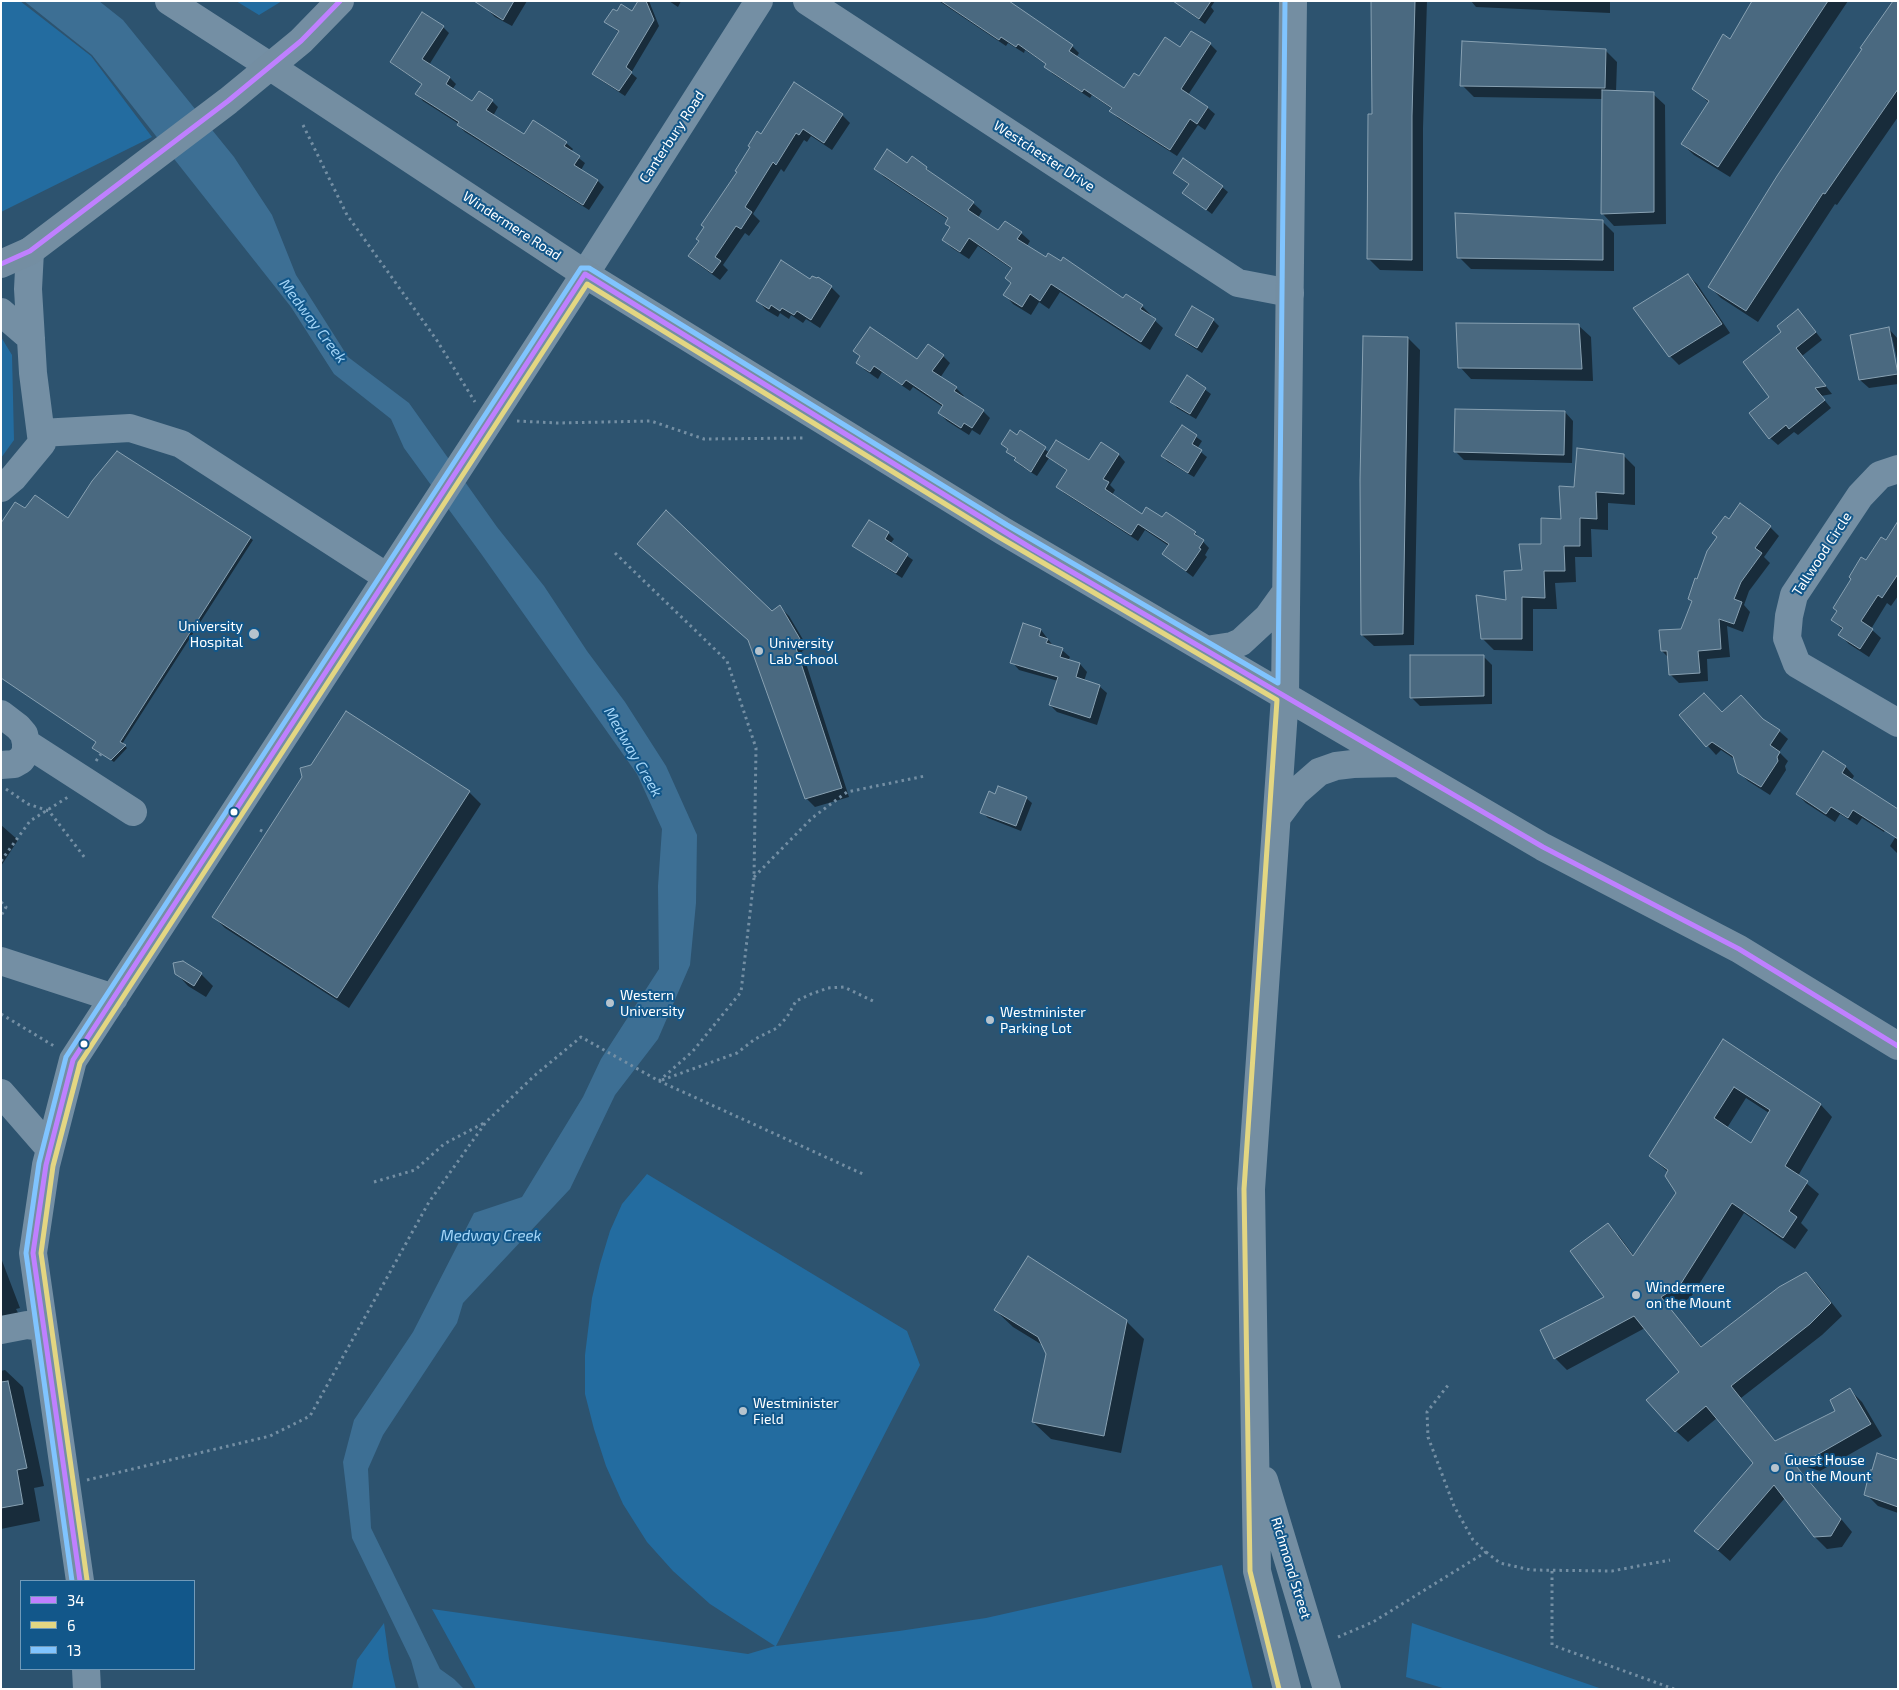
<!DOCTYPE html>
<style>
body{margin:0}
#map{position:relative;width:1899px;height:1690px;overflow:hidden;background:#2d536f;font-family:"Exo 2",sans-serif}
canvas{display:block}
.frame{position:absolute;inset:0;border:2px solid #fff;pointer-events:none}
.legend{position:absolute;left:20px;top:1580px;width:175px;height:90px;box-sizing:border-box;background:#12578a;border:1px solid #719ab9;margin:0;padding:6px 9px;list-style:none;font-size:15px;color:#fff}
.legend li{display:flex;align-items:center;gap:10px;height:25px}
.legend b{width:25px;border:1px solid #719ab9}
</style>
<div id="map">
<canvas width="1899" height="1690"></canvas>
<div class="frame"></div>
<ul class="legend">
<li><b style="height:6px;background:#bf80ff"></b>34</li>
<li><b style="height:6px;background:#e3d682"></b>6</li>
<li><b style="height:6px;background:#80c4ff"></b>13</li>
</ul>
</div>
<script>
const g = document.querySelector('canvas').getContext('2d');
g.lineJoin = 'round';
function fill(path, color) { g.fillStyle = color; g.fill(path, 'evenodd'); }
const shape = rows => new Path2D(rows.map(r => 'M' + r).join(''));
function strokePath(path, color, width, dash) { g.strokeStyle = color; g.lineWidth = width; g.lineCap = dash ? 'butt' : 'round'; g.setLineDash(dash || []); g.stroke(path); }
function label(font, color, halo, rows, align = 'center') {
  g.font = font + ' "Exo 2",sans-serif'; g.lineWidth = 4; g.setLineDash([]); g.textBaseline = 'middle'; g.strokeStyle = halo; g.fillStyle = color; for (const [text, x, y, turn = 0] of rows) {
    g.save(); g.translate(x, y); g.rotate((+turn || 0) * Math.PI / 180); g.textAlign = isNaN(turn) ? turn : align; if (halo) g.strokeText(text, 0, 0); g.fillText(text, 0, 0); g.restore();
  }
}
fill(shape([
 [1,1,20,1,91,56,152,137,1,212],
 [236,1,282,1,259,15],
 [1,337,12,355,14,440,1,458],
 [647,1174,907,1331,920,1365,776,1646,899,1631,986,1618,1222,1565,1253,1689,476,1689,432,1609,748,1654,775,1646,710,1604,673,1571,647,1542,623,1504,606,1466,594,1429,585,1394,585,1355,592,1298,600,1264,610,1231,622,1204],
 [384,1623,389,1659,396,1689,352,1689,357,1660],
 [1412,1623,1602,1689,1446,1689,1406,1677]
]), '#236ca0');
fill(shape([
 [24,1,99,1,123,20,234,157,272,215,296,275,348,357,409,403,497,527,544,586,587,651,625,702,666,766,697,835,696,903,690,965,658,1039,615,1095,570,1189,463,1303,457,1323,383,1435,368,1469,371,1528,440,1669,454,1679,464,1689,419,1689,411,1660,352,1538,343,1462,354,1420,413,1332,474,1213,522,1197,583,1097,601,1059,659,969,658,886,662,829,637,774,482,555,404,448,391,419,334,374,291,307,92,55]
]), '#3d6f94');
fill(shape([
 [491,1,527,1,512,26,495,17,487,9],
 [640,1,649,1,659,26,631,73,637,78,625,96,599,79,593,74,620,33,606,22,618,13,633,13],
 [669,1,681,1,678,7],
 [939,1,975,1,1072,46,1079,53,1076,58,1125,90,1181,49,1210,44,1217,51,1188,95,1208,108,1215,114,1205,130,1198,125,1177,156,1118,118,1111,111,1112,109,1092,95,1090,98,1053,74,1046,67,1047,65,1025,50,1024,53,1008,43,1006,46],
 [1180,1,1215,1,1211,7,1214,11,1205,24,1184,9,1179,4],
 [1372,1,1427,1,1423,128,1423,271,1380,270,1368,258,1373,115],
 [1471,1,1610,1,1610,13,1476,7],
 [1754,1,1848,1,1730,177,1694,155,1682,144,1709,103,1694,88,1730,41],
 [1898,1,1898,117,1837,205,1835,204,1758,322,1721,298,1709,286],
 [443,27,449,33,429,65,450,78,456,84,452,90,473,103,492,101,498,107,493,116,524,136,566,143,573,149,571,152,585,163,581,170,598,181,604,187,589,210,465,132,458,125,459,124,423,101,417,94,423,85,398,68,391,62],
 [1606,51,1617,62,1616,92,1653,94,1665,105,1666,224,1614,226,1603,214,1603,99,1474,97,1462,85],
 [842,115,850,123,832,150,811,136,807,142,804,140,784,172,781,169,753,214,760,221,749,236,745,233,723,265,728,270,720,280,698,264,690,256,762,135],
 [908,165,926,168,935,176,973,203,982,211,978,218,999,232,1021,233,1030,241,1027,246,1046,259,1124,299,1126,296,1142,306,1151,315,1150,316,1163,328,1150,350,1060,292,1049,309,1039,302,1031,315,1013,304,1005,295,1012,284,1012,269,978,246,969,259,952,248,943,240,951,229,946,224,949,220,884,177,876,169],
 [1174,173,1222,187,1228,192,1212,214,1184,193,1189,185],
 [1602,221,1614,233,1614,271,1471,269,1459,257],
 [1688,275,1697,284,1730,333,1679,365,1670,356],
 [818,278,831,287,840,296,820,328,806,319,803,323,791,315,789,319,780,313,778,317,766,310,758,301],
 [1805,318,1822,340,1802,356,1832,394,1821,396,1831,408,1798,435,1794,432,1778,445,1770,438,1770,397,1783,332],
 [1213,320,1219,326,1202,353,1182,340,1177,335],
 [1579,326,1591,337,1593,381,1471,379,1460,367],
 [1889,329,1898,339,1898,363,1892,337,1890,337,1898,375,1898,384,1869,388,1860,380],
 [1408,338,1420,350,1414,645,1374,646,1362,635],
 [854,351,917,361,943,356,950,363,940,378,956,388,964,396,962,398,983,411,990,418,980,435,972,430,969,435,947,421,939,413,943,407,913,387,910,391,882,372,878,379,865,370,858,362,861,358],
 [1188,377,1211,394,1196,419,1177,408,1172,402],
 [1565,412,1573,421,1572,463,1464,460,1455,451],
 [1182,427,1202,441,1197,449,1207,457,1194,477,1168,462,1162,456],
 [1020,432,1050,453,1090,462,1101,444,1119,455,1125,462,1110,485,1115,490,1112,495,1142,516,1163,519,1195,533,1209,548,1205,555,1207,557,1193,577,1163,554,1169,546,1145,530,1138,541,1064,493,1058,486,1067,471,1049,458,1037,476,1021,466,1003,444,1018,436],
 [117,452,253,540,122,744,127,748,114,762,96,750,97,742,26,510,68,519],
 [1623,455,1635,467,1635,505,1608,503,1608,530,1591,529,1592,557,1575,557,1576,582,1555,583,1557,609,1533,609,1533,651,1494,650,1482,638,1507,601,1523,572,1562,520,1575,489],
 [1740,505,1770,527,1779,536,1764,557,1770,563,1749,591,1744,605,1750,612,1743,632,1727,626,1730,657,1707,659,1708,681,1679,683,1670,674,1669,658,1662,651,1682,630,1693,602,1689,599,1729,521],
 [1898,523,1898,596,1891,606,1887,603,1871,629,1881,638,1869,657,1849,644,1840,635,1843,630,1833,620,1838,612,1834,608,1867,562,1886,542],
 [888,533,894,539,890,544,913,560,902,578,860,551,854,546],
 [780,607,789,616,808,648,802,651,849,797,815,807,806,798,772,613],
 [1024,625,1041,630,1054,647,1062,650,1070,657,1068,661,1080,664,1087,672,1084,681,1099,686,1107,693,1097,725,1057,712,1050,705,1058,681,1019,670,1012,662],
 [1484,657,1492,665,1492,704,1420,706,1412,698],
 [1722,714,1764,721,1779,731,1788,739,1779,752,1788,761,1785,766,1786,770,1770,795,1748,781,1739,772,1736,760,1721,750,1716,755,1680,715],
 [1824,753,1846,767,1854,776,1851,781,1897,813,1884,832,1862,818,1857,825,1840,814,1835,822,1806,803,1797,794],
 [311,766,469,792,481,804,349,1008,225,928,214,917],
 [1026,798,1032,803,1021,831,988,818,982,812],
 [1,825,18,840,1,866],
 [1898,833,1898,854,1890,846],
 [176,973,201,974,213,986,206,997,188,986],
 [1723,1041,1821,1105,1832,1117,1798,1176,1819,1194,1801,1223,1808,1230,1795,1249,1744,1213,1691,1297,1671,1310,1702,1347,1806,1273,1818,1285,1842,1316,1822,1335,1741,1398,1776,1442,1836,1411,1850,1390,1862,1402,1882,1436,1820,1471,1794,1463,1852,1532,1842,1547,1827,1549,1815,1537,1785,1498,1730,1561,1696,1531,1755,1463,1717,1418,1688,1442,1676,1431,1681,1372,1645,1328,1567,1370,1555,1358,1541,1331,1606,1297,1607,1225,1619,1236,1634,1256,1677,1193,1668,1172,1650,1156],
 [1746,1098,1769,1113,1751,1144,1727,1128],
 [1,1258,20,1308,16,1309,24,1324,1,1332],
 [995,1310,1126,1321,1144,1339,1121,1453,1051,1439,1033,1422,1047,1354,1044,1346,1013,1327],
 [5,1370,23,1387,44,1486,34,1488,40,1521,1,1529,1,1371],
 [1898,1462,1898,1513,1878,1506,1866,1494]
]), '#0007');
const building = shape([
 [474,1,514,1,503,20,474,1],
 [638,1,646,1,654,20,626,67,632,72,619,91,592,74,619,31,604,22,613,9,617,11,621,4,632,11,638,1],
 [941,1,1009,1,1073,45,1069,51,1124,88,1134,73,1139,76,1165,37,1180,47,1191,31,1211,43,1181,89,1208,107,1197,124,1190,119,1170,150,1109,111,1112,108,1084,89,1082,92,1044,67,1046,64,1018,44,1016,47,1001,37,999,40,941,1],
 [1173,1,1211,1,1199,19,1173,1],
 [1371,1,1415,1,1412,116,1412,260,1367,259,1368,114,1372,114,1371,1],
 [1752,1,1828,1,1718,167,1681,144,1709,101,1692,89,1723,34,1730,39,1752,1],
 [1893,1,1898,1,1898,89,1825,194,1823,193,1746,311,1708,287,1777,176,1862,49,1860,48,1893,1],
 [422,12,444,26,422,59,450,77,446,84,472,101,479,91,493,100,486,110,524,134,533,120,567,142,564,146,580,156,574,165,598,180,583,205,457,125,459,122,415,94,422,84,390,62,422,12],
 [1462,41,1606,49,1605,88,1460,86,1462,41],
 [794,82,843,114,824,143,803,129,799,135,796,133,776,165,773,162,745,207,752,212,741,229,736,226,715,257,721,261,712,273,688,256,699,241,696,239,704,227,701,225,737,172,735,171,750,147,748,146,757,131,761,134,794,82],
 [1602,90,1654,92,1654,212,1601,214,1602,90],
 [887,149,907,163,912,156,927,167,926,169,974,202,968,210,998,230,1005,221,1022,232,1017,239,1046,257,1048,253,1061,261,1063,257,1123,298,1126,294,1143,305,1140,309,1156,319,1141,342,1051,284,1040,301,1030,294,1022,307,1003,295,1011,283,1005,278,1012,268,969,238,960,252,942,240,950,227,945,224,948,218,874,169,887,149],
 [1183,158,1223,186,1206,210,1182,193,1189,184,1173,173,1183,158],
 [1455,213,1603,220,1603,260,1457,258,1455,213],
 [781,260,810,279,812,276,817,278,818,277,832,286,811,320,797,311,794,315,782,308,780,311,771,305,769,309,756,301,781,260],
 [1688,274,1722,324,1669,357,1633,308,1688,274],
 [1192,306,1214,319,1197,348,1175,335,1192,306],
 [1798,309,1816,332,1796,348,1826,386,1815,388,1825,400,1789,429,1786,425,1769,439,1749,413,1769,397,1743,362,1781,332,1777,326,1798,309],
 [1456,323,1579,324,1582,369,1458,368,1456,323],
 [870,327,917,359,928,344,944,355,932,371,957,387,954,391,984,410,972,428,964,423,961,428,938,413,943,405,906,380,902,385,874,366,870,372,856,363,860,356,853,351,870,327],
 [1889,327,1898,374,1859,380,1850,335,1889,327],
 [1363,336,1408,337,1403,634,1361,635,1360,480,1363,336],
 [1187,375,1206,388,1190,414,1170,402,1187,375],
 [1455,409,1565,411,1564,455,1454,452,1455,409],
 [1182,425,1197,435,1192,444,1202,450,1188,473,1161,456,1182,425],
 [1010,430,1017,435,1020,430,1046,447,1031,472,1014,460,1016,458,1006,452,1008,449,1001,444,1010,430],
 [1056,440,1089,460,1101,442,1119,454,1103,479,1109,482,1105,489,1142,514,1146,507,1162,517,1166,512,1196,532,1194,534,1204,540,1199,548,1201,549,1186,571,1162,554,1169,544,1138,524,1131,535,1056,487,1067,470,1046,456,1056,440],
 [1577,448,1624,454,1624,494,1596,492,1597,519,1580,518,1580,546,1564,546,1565,571,1544,571,1545,598,1522,597,1522,639,1481,639,1476,595,1506,600,1504,571,1522,570,1519,544,1541,544,1541,518,1561,519,1559,486,1574,487,1577,448],
 [117,451,251,537,120,742,126,745,111,760,92,748,96,742,1,678,1,523,15,502,25,508,35,495,68,518,92,481,117,451],
 [1740,503,1771,526,1755,548,1762,553,1741,582,1734,599,1742,602,1734,624,1719,619,1721,649,1698,651,1700,673,1669,675,1667,651,1661,651,1659,630,1681,629,1692,601,1688,599,1695,578,1697,579,1707,551,1717,537,1712,533,1725,516,1729,519,1740,503],
 [666,510,772,611,780,605,800,639,794,642,842,788,805,799,748,640,637,544,666,510],
 [869,520,889,532,885,539,908,554,896,573,852,546,869,520],
 [1898,521,1898,574,1882,598,1878,595,1861,621,1873,629,1860,649,1838,635,1843,628,1831,620,1837,611,1833,608,1851,579,1849,577,1861,557,1866,560,1881,537,1886,540,1898,521],
 [1023,623,1041,629,1039,636,1048,639,1046,643,1063,648,1060,657,1080,663,1076,677,1100,685,1090,718,1049,705,1058,677,1010,663,1023,623],
 [1410,655,1484,655,1484,696,1410,698,1410,655],
 [1704,693,1722,712,1741,695,1763,719,1780,730,1770,745,1780,752,1777,757,1778,761,1761,787,1738,773,1733,756,1712,742,1706,747,1679,715,1704,693],
 [346,711,470,791,337,998,212,917,302,777,300,768,311,765,346,711],
 [1823,751,1846,766,1842,773,1898,809,1898,839,1853,810,1848,818,1831,807,1826,814,1796,794,1823,751],
 [998,786,1027,797,1016,826,980,813,989,791,995,794,998,786],
 [183,961,202,973,194,986,175,974,173,963,183,961],
 [1723,1039,1821,1104,1785,1166,1808,1181,1789,1211,1797,1217,1783,1238,1732,1203,1680,1285,1661,1297,1701,1347,1779,1287,1806,1272,1831,1303,1810,1324,1731,1386,1775,1441,1835,1411,1830,1400,1850,1388,1871,1424,1808,1460,1785,1453,1841,1519,1831,1536,1814,1537,1774,1485,1718,1550,1694,1531,1753,1463,1706,1406,1675,1432,1646,1400,1679,1372,1634,1316,1554,1359,1540,1330,1604,1297,1570,1251,1608,1223,1633,1256,1676,1193,1665,1176,1668,1170,1649,1156,1723,1039],
 [1734,1087,1770,1110,1751,1143,1714,1118,1734,1087],
 [1028,1256,1127,1320,1104,1436,1032,1422,1046,1354,1038,1337,994,1310,1028,1256],
 [8,1381,27,1468,17,1470,23,1504,1,1508,1,1382,8,1381],
 [1877,1453,1898,1460,1898,1507,1864,1495,1870,1470,1872,1470,1877,1453]
]);
fill(building, '#4a6980');
strokePath(building, '#88a1b2', 1);
strokePath(shape([
 [303,125,347,215,436,339,475,402],
 [517,421,557,423,651,421,704,439,804,438],
 [615,553,727,661,756,748,754,878,741,992,693,1051,659,1081],
 [96,761,101,754],
 [6,789,28,804,49,811,85,858],
 [260,830,264,832],
 [1,861,30,821,68,797],
 [754,877,812,818,847,792,925,776],
 [1,902,6,907,1,916],
 [1,1014,54,1046],
 [662,1080,737,1053,755,1039,777,1028,787,1017,796,1001,811,994,828,988,844,987,875,1002],
 [374,1182,415,1170,444,1144,484,1123],
 [87,1480,270,1436,310,1416,429,1202,486,1122,534,1076,581,1037,659,1081,865,1175],
 [1486,1552,1500,1563,1531,1570,1612,1571,1670,1560],
 [1552,1571,1552,1645,1674,1689],
 [1338,1637,1373,1622,1486,1552,1473,1540,1454,1506,1428,1437,1427,1412,1449,1384]
]), '#748fa4', 3, [2.5, 4]);
strokePath(shape([
 [169,1,271,67],
 [807,1,1238,283,1290,293],
 [1,312,31,338],
 [41,433,130,428,181,444,387,577],
 [1898,469,1880,475,1860,496,1794,595,1789,616,1787,638,1797,664,1898,723],
 [1,488,13,478,42,443,33,373,28,289,30,251],
 [1,714,18,727,24,734,26,743,26,752,21,760,14,764,1,765],
 [26,743,133,812],
 [1,961,114,998],
 [1,1093,50,1149],
 [1,1330,27,1325,43,1327],
 [80,1581,33,1253,46,1165,73,1060,585,274,759,1],
 [86,1669,87,1689]
]), '#748fa4', 28);
strokePath(shape([
 [271,67,585,274,1003,531,1543,847,1739,949,1898,1046],
 [1,264,30,251,228,101,301,41,340,1],
 [1206,650,1232,646,1241,642,1268,617,1286,592],
 [1277,817,1295,793,1319,772,1336,766,1353,764,1399,763],
 [1264,1480,1327,1689],
 [1287,1689,1257,1571,1251,1189,1285,696,1293,1]
]), '#748ea2', 28);
strokePath(shape([
 [1,264,30,251,228,101,301,41,340,1],
 [80,1581,33,1253,46,1165,73,1060,585,274,1031,548,1543,847,1739,949,1898,1046]
]), '#bf80ff', 5);
strokePath(shape([
 [87,1580,41,1253,53,1166,80,1063,587,284,999,537,1277,700,1244,1189,1250,1571,1279,1689]
]), '#e3d682', 5);
strokePath(shape([
 [72,1581,26,1253,39,1163,66,1057,581,268,589,268,1007,525,1278,683,1285,1]
]), '#80c4ff', 5);
for (const [x, y, r, color] of [
 [254,634,6,"#b6c3cd"],
 [759,651,5,"#b6c3cd"],
 [234,812,4.5,"#fff"],
 [610,1003,5,"#b6c3cd"],
 [990,1020,5,"#b6c3cd"],
 [84,1044,4.5,"#fff"],
 [1636,1295,5,"#b6c3cd"],
 [743,1411,5,"#b6c3cd"],
 [1775,1468,5,"#b6c3cd"]
]) { const dot = new Path2D(); dot.arc(x, y, r, 0, 2 * Math.PI); g.fillStyle = color; g.fill(dot); strokePath(dot, '#12578a', 2); }
label('14px', '#fff', '#12578a', [
 ["Canterbury Road",672,137,-57],
 ["Westchester Drive",1044,156,33],
 ["Windermere Road",512,226,33],
 ["Tallwood Circle",1822,554,-57],
 ["Richmond Street",1291,1568,73]
]);
label('14px', '#fff', '#12578a', [
 ["University",243,626,"right"],
 ["Hospital",243,642,"right"],
 ["University",769,643],
 ["Lab School",769,659],
 ["Western",620,995],
 ["University",620,1011],
 ["Westminister",1000,1012],
 ["Parking Lot",1000,1028],
 ["Windermere",1646,1287],
 ["on the Mount",1646,1303],
 ["Westminister",753,1403],
 ["Field",753,1419],
 ["Guest House",1785,1460],
 ["On the Mount",1785,1476]
], 'left');
label('italic 15px', '#a5d6f8', '#12578a', [
 ["Medway Creek",313,321,53],
 ["Medway Creek",633,752,60],
 ["Medway Creek",491,1236]
]);
</script>
